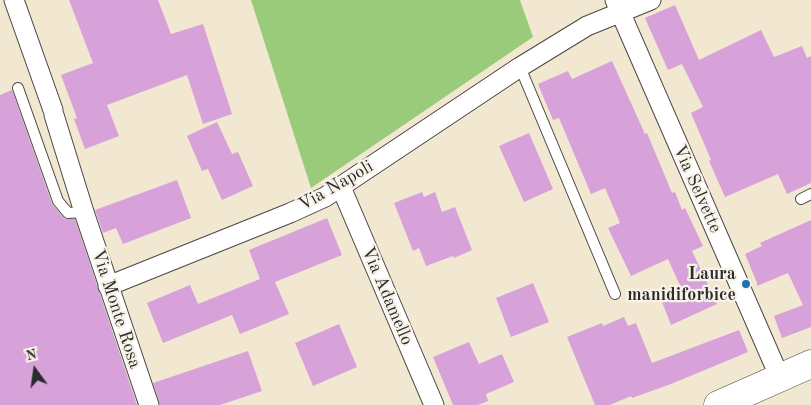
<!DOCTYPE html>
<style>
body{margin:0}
#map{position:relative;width:811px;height:405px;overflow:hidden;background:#f2e8d2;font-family:"Old Standard TT",serif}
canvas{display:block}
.north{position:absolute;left:10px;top:345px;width:50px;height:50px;-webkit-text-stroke:4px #f7f3e8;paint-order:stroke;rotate:346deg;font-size:14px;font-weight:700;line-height:20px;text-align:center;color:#2b2b2b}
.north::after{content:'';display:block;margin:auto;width:18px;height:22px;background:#2b2b2b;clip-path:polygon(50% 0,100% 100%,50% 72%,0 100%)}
</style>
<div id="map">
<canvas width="811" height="405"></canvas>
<div class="north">N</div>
</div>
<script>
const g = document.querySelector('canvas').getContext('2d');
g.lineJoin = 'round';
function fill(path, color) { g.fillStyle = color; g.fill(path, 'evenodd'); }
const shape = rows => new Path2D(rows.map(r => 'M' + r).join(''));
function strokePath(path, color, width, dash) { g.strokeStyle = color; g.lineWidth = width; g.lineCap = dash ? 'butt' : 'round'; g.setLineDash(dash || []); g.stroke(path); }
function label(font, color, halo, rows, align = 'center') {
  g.font = font + ' "Old Standard TT",serif'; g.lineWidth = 4.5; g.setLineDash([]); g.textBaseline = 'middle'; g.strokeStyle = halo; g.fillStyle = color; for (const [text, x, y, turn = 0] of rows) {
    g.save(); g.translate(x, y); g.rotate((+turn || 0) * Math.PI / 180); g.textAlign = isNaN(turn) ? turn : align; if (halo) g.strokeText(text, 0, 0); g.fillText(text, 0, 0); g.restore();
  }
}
fill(shape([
 [251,0,520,0,533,37,311,188]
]), '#9acb7a');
fill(shape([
 [69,0,158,0,171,34,203,24,232,114,203,124,187,75,107,105,119,136,85,149,74,119,77,118,61,75,93,63],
 [675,5,699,60,761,30,774,57,802,46,807,58,811,56,811,183,787,194,778,174,725,197,709,161,711,160,691,113,703,107,682,64,668,70,645,18],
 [612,61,645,134,647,133,672,193,675,192,682,210,685,208,703,246,692,251,717,304,671,325,662,302,679,295,678,292,682,290,668,259,631,276,608,228,620,223,605,188,591,194,559,118,553,120,538,84,568,71,572,79],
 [12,90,52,204,65,219,75,219,137,405,0,405,0,95],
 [217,122,232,154,238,152,253,186,222,200,208,169,202,171,187,136],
 [529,133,553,189,524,202,499,146],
 [177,180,191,218,123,244,116,228,103,233,95,210],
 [422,192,424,197,435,192,442,212,455,207,472,250,454,258,453,256,426,266,419,248,413,251,394,203],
 [327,218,342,255,275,282,289,314,240,334,232,315,163,343,147,303,190,285,198,304,260,279,249,250],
 [811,220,811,327,782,338,774,316,803,305,788,273,757,286,757,283,745,254,762,246,760,243],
 [533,283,549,322,511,337,496,298],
 [624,317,628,326,636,323,652,363,739,330,748,352,671,384,632,398,631,396,610,405,595,405,567,337,602,323,603,326],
 [339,324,357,367,313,386,295,343],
 [469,342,479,364,502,354,514,382,486,394,488,401,478,405,453,405,433,357],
 [248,351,262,391,220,405,160,405,153,383]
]), '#d7a1d9');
const lane = shape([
 [520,67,615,294],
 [18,88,58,201,68,213,84,212],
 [801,199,811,194]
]);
const street = shape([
 [14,0,53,110],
 [615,0,780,378],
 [54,115,84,212,149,405],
 [341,187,434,405],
 [108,286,290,213,325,197,520,67,587,26,651,0]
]);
const secondary = shape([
 [718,405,811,364]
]);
strokePath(lane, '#494744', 12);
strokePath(street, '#494744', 21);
strokePath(secondary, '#494744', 29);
strokePath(lane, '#fff', 10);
strokePath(street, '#fff', 19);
strokePath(secondary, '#fff', 28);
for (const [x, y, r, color] of [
 [746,284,5,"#1f6fb2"]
]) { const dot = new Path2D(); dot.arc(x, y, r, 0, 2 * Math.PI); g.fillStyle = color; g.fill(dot); strokePath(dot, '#f7f3e8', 2); }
label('18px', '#2b2b2b', '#f7f3e8', [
 ["Via Napoli",336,186,-30],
 ["Via Selvette",697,189,66],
 ["Via Adamello",387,296,67],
 ["Via Monte Rosa",116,309,72]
]);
label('bold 18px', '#2b2b2b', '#f7f3e8', [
 ["Laura",736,274],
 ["manidiforbice",736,295]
], 'right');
</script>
